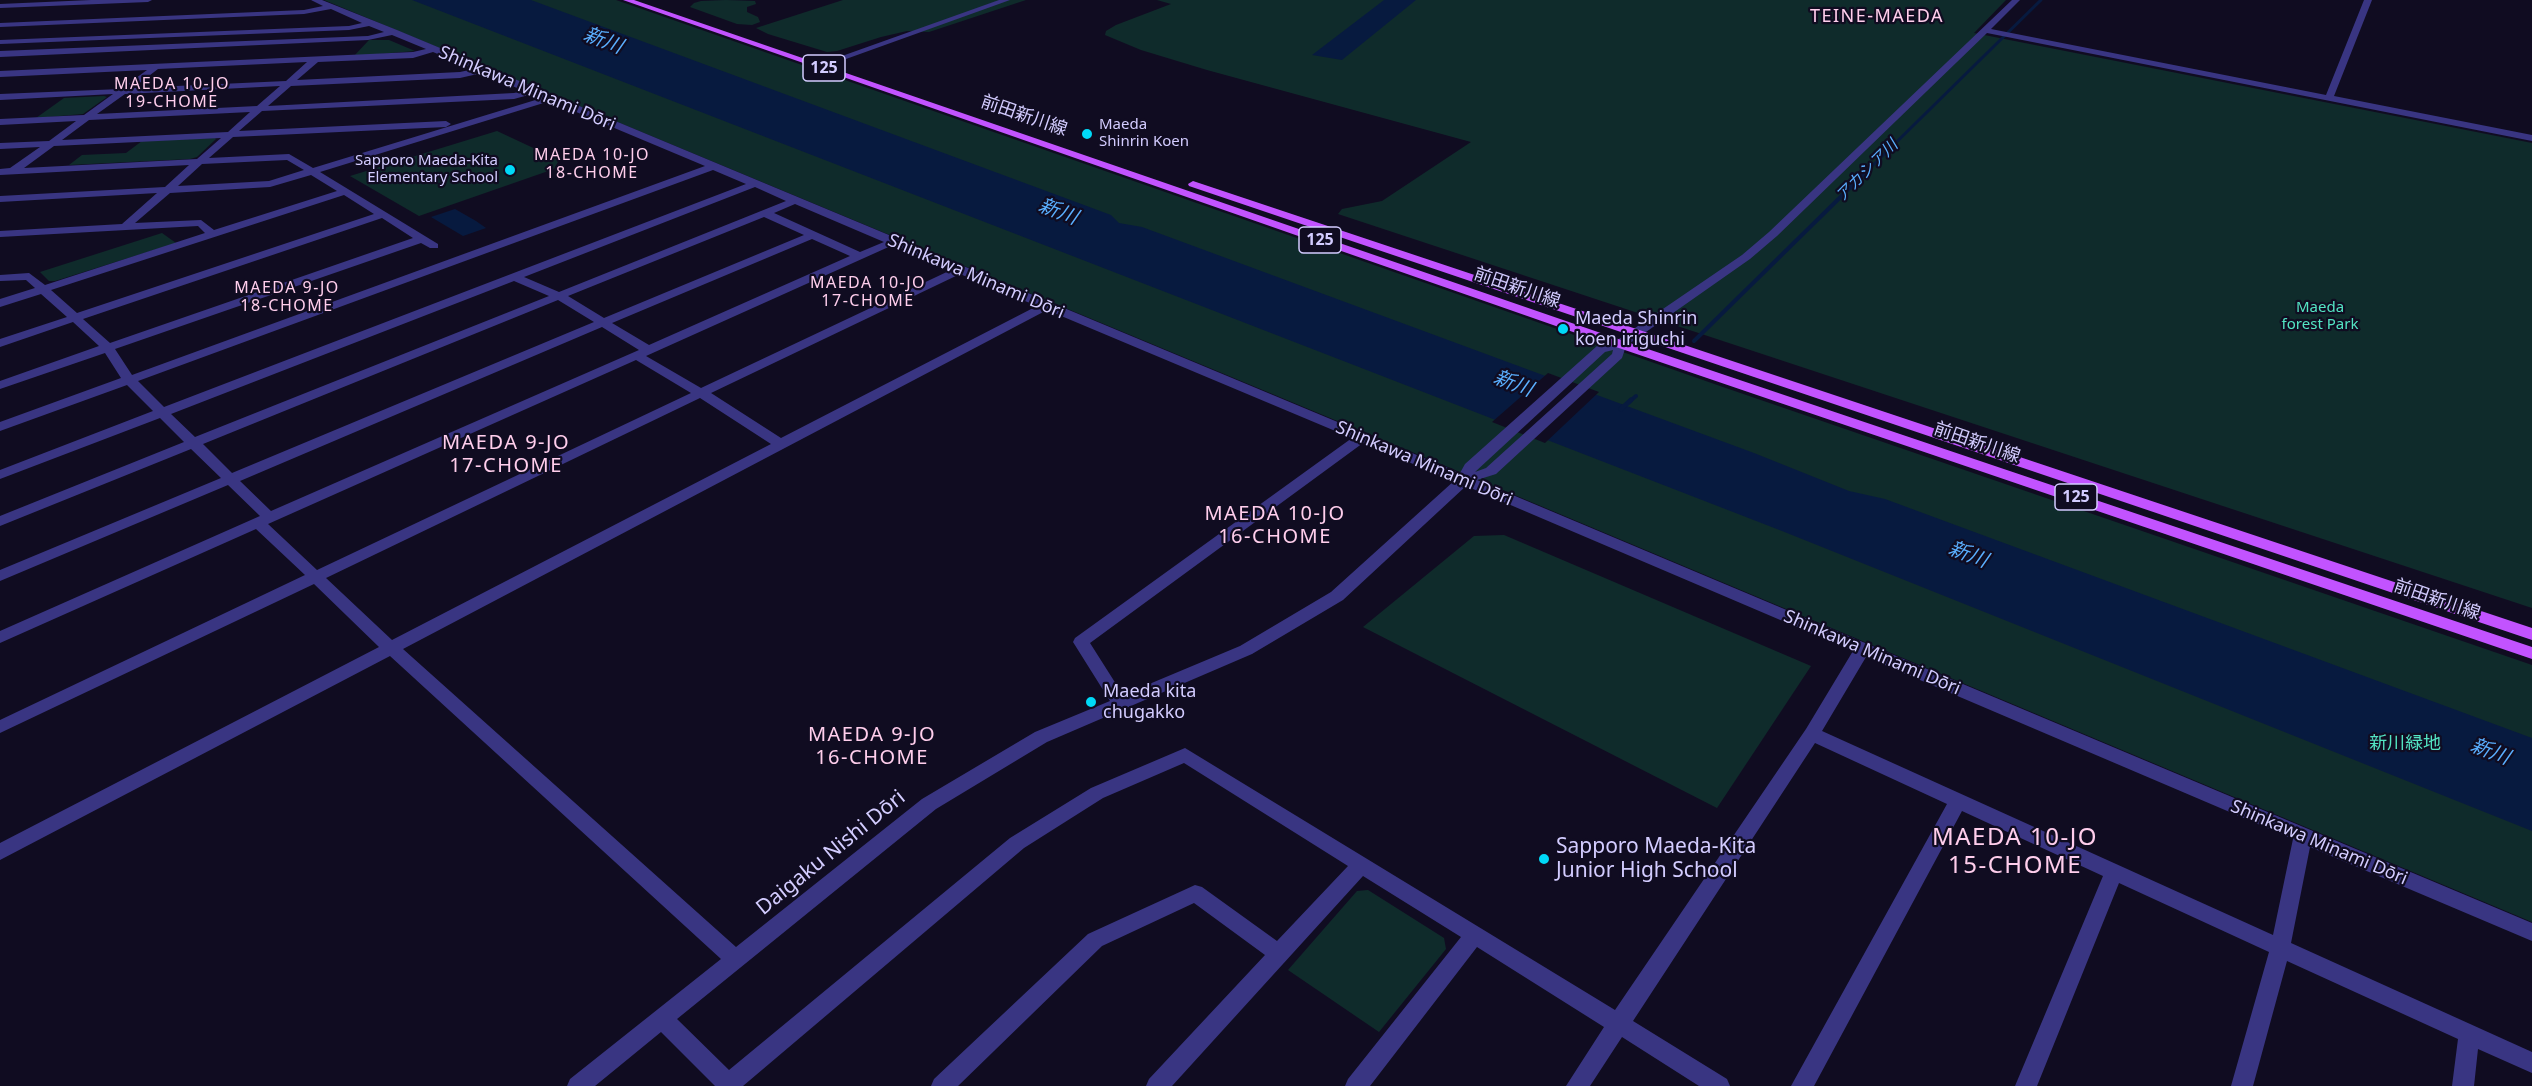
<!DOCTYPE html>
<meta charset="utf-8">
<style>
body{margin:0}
canvas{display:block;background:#100c21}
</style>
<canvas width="2532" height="1086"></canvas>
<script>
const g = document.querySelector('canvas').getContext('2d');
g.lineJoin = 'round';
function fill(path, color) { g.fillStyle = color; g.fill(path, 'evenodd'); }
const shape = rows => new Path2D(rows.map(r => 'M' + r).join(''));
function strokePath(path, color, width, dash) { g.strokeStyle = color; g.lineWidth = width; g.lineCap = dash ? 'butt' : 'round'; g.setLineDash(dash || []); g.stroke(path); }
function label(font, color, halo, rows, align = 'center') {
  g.font = font + ' "Noto Sans","Noto Sans JP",sans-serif'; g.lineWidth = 4.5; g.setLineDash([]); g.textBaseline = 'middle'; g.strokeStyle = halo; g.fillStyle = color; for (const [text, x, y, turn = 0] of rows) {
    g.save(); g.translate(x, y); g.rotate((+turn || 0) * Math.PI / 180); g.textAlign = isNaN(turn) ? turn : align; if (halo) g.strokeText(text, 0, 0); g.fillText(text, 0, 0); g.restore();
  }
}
fill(shape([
 [324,0,616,0,1720,386,2532,665,2532,922,1424,457],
 [726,0,755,1,756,4,747,7,747,12,758,17,760,22,752,25,737,24,690,7,694,3,701,1],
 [843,0,1026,0,929,32,907,31,881,37,837,51,827,52,768,34,756,28],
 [1157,0,2006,0,1974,33,2532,143,2532,608,1338,214,1342,209,1382,201,1471,142,1207,70,1141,50,1105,35,1106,31,1116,25,1171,4],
 [369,40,389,40,415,51,354,56],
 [104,96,107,97,83,114,36,118,64,98],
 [497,131,559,160,554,169,419,216,350,176],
 [215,138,216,139,197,157,190,159,69,165,82,155,126,153,142,141],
 [162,233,176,243,55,281,49,281,40,272],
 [1504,535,1811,666,1717,808,1363,627,1474,536],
 [1368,890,1444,938,1446,949,1379,1032,1288,970,1357,891]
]), '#0f2b2b');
fill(shape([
 [412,0,531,0,1111,215,1119,223,1142,227,1754,453,1849,491,1885,499,2532,738,2532,831,1782,531],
 [1384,0,1416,0,1342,60,1312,55],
 [455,209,476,221,486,228,463,236,431,217]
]), '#071a3f');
fill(shape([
 [1548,373,1599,392,1545,443,1492,422]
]), '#100c21');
strokePath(shape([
 [1863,175,2041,0]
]), '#071a3f', 3);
strokePath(shape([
 [1694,341,1865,173],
 [1629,402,1636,396]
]), '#071a3f', 4);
strokePath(shape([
 [1621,409,1631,400]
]), '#071a3f', 5);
fill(shape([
 [91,0,152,0,148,2,0,8,0,4,91,0],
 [311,0,322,0,397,30,1460,473,1465,464,1597,346,1616,341,1742,255,1769,232,2012,0,2020,0,1991,29,2326,95,2364,0,2372,0,2334,96,2532,135,2532,141,1987,33,1777,236,1750,259,1626,346,1622,358,1496,474,1477,480,2532,923,2532,941,2310,847,2291,943,2532,1052,2532,1073,2478,1049,2474,1086,2452,1086,2458,1039,2287,961,2253,1086,2231,1086,2269,952,2119,883,2037,1086,2015,1086,2103,876,1962,811,1814,1086,1791,1086,1947,804,1815,743,1633,1021,1727,1079,1730,1086,1699,1086,1622,1037,1590,1086,1566,1086,1604,1027,1477,947,1370,1086,1345,1086,1348,1079,1461,937,1363,876,1172,1086,1146,1086,1149,1079,1265,955,1194,903,1102,946,958,1086,931,1086,934,1079,1088,934,1195,885,1202,887,1277,941,1348,866,1184,763,1103,798,1024,848,743,1086,715,1086,661,1032,595,1086,567,1086,570,1079,721,959,390,656,0,860,0,843,379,647,314,584,0,733,0,720,305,575,256,529,0,643,0,631,260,516,228,485,0,581,0,570,221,478,191,449,0,526,0,516,184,442,160,418,0,479,0,470,153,411,127,385,0,431,0,422,121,378,105,353,0,389,0,381,99,346,73,322,0,347,0,339,67,317,41,294,0,307,0,299,35,288,26,280,0,281,0,275,29,273,45,285,205,233,198,226,0,237,0,231,122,224,157,193,0,202,0,196,165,187,189,165,0,175,0,169,10,168,40,147,0,149,0,143,49,141,76,121,0,125,0,119,84,115,113,94,0,100,0,94,121,89,147,70,0,77,0,71,413,52,426,49,392,35,368,40,0,57,0,51,368,36,384,32,369,26,349,30,0,44,0,40,349,26,362,23,331,9,304,14,0,27,0,23,304,10,323,6,311,0],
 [433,52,474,69,460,72,297,80,318,62,413,58,433,52],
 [307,62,286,81,133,88,158,69,307,62],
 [482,73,524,91,514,93,268,106,291,86,460,78,482,73],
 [280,86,257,106,97,114,125,94,280,86],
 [532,94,542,98,313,168,289,154,209,158,233,137,446,127,451,124,446,121,239,131,262,111,514,99,532,94],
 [550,101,705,166,132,375,115,349,421,243,430,248,438,248,438,244,320,172,550,101],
 [250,112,228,132,62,140,89,120,250,112],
 [221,138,197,159,24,168,54,146,221,138],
 [287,160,304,170,269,181,178,186,202,164,287,160],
 [713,170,746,184,164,407,138,381,713,170],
 [311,175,337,191,214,230,201,220,135,223,170,193,270,187,311,175],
 [755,187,786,201,559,292,524,277,755,187],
 [344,195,374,214,77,313,51,290,344,195],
 [795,204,884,242,860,252,774,213,795,204],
 [764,217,804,235,604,318,568,296,764,217],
 [382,218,413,238,110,343,83,319,382,218],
 [812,239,850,256,649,345,612,323,812,239],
 [893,245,951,270,701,388,646,356,893,245],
 [960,274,1037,306,781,438,711,393,960,274],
 [514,281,549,296,195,437,171,414,514,281],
 [558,300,594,322,232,473,203,444,558,300],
 [1047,310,1352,438,1075,638,1073,642,1110,701,1035,732,922,799,736,947,403,649,1047,310],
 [602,327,639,350,271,511,240,481,602,327],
 [1613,350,1612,354,1486,468,1475,472,1605,352,1613,350],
 [636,360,691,393,317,570,268,524,636,360],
 [700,398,771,444,392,640,326,578,700,398],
 [1363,443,1454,481,1331,592,1240,646,1123,695,1090,643,1363,443],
 [1466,486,1853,651,1806,729,1615,1010,1185,748,1091,788,1010,838,729,1070,677,1019,936,809,1047,742,1252,654,1343,600,1466,486],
 [1866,657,2293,839,2273,935,1822,731,1866,657],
 [999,0,1010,0,821,68,814,66,999,0]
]), '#393582');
fill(shape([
 [623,0,634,0,1624,341,2532,647,2532,659,1616,347,623,0],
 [1193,181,2532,628,2532,640,1189,186,1188,184,1193,181]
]), '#c253ff');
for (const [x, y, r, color] of [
 [1087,134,6,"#00d9f7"],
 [510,170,6,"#00d9f7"],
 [1563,329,6,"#00d9f7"],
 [1091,702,6,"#00d9f7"],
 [1544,859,6,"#00d9f7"]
]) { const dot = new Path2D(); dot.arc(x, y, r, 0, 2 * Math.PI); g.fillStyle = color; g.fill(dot); strokePath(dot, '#100c21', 2); }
label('15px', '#d3ccff', '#100c21', [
 ["Maeda",1099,125],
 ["Shinrin Koen",1099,142],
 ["Sapporo Maeda-Kita",498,161,"right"],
 ["Elementary School",498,178,"right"]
], 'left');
label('15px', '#53e4c3', '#100c21', [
 ["Maeda",2320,308],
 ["forest Park",2320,325]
]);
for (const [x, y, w] of [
 [824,68,42],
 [1320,240,42],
 [2076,497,42]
]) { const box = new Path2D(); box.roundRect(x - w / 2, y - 13, w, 26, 4.5); g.fillStyle = '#100c21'; g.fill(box); strokePath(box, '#d3ccff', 1.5); }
label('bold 16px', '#d3ccff', null, [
 ["125",824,68],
 ["125",1320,240],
 ["125",2076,497]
]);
g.letterSpacing = '1.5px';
label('16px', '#ffceec', '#100c21', [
 ["MAEDA 10-JO",172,84],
 ["19-CHOME",172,102],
 ["MAEDA 10-JO",592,155],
 ["18-CHOME",592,173],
 ["MAEDA 10-JO",868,283],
 ["17-CHOME",868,301],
 ["MAEDA 9-JO",287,288],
 ["18-CHOME",287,306]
]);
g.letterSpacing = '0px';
label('italic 16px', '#5aafff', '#100c21', [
 ["アカシア川",1867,171,-45]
]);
g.letterSpacing = '1.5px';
label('18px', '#ffceec', '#100c21', [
 ["TEINE-MAEDA",1877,17]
]);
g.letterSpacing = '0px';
label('18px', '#d3ccff', '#100c21', [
 ["Shinkawa Minami Dōri",527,89,23],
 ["前田新川線",1024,116,19],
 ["Shinkawa Minami Dōri",976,277,23],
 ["前田新川線",1517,288,19],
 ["前田新川線",1977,443,19],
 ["Shinkawa Minami Dōri",1424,464,23],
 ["前田新川線",2437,600,19],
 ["Shinkawa Minami Dōri",1872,653,23],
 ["Shinkawa Minami Dōri",2319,843,23]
]);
label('18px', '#d3ccff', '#100c21', [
 ["Maeda Shinrin",1575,319],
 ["koen iriguchi",1575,340],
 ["Maeda kita",1103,692],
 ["chugakko",1103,713]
], 'left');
label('18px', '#53e4c3', '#100c21', [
 ["新川緑地",2405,744]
]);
label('italic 20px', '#5aafff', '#100c21', [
 ["新川",603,41,21],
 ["新川",1058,212,21],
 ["新川",1513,384,21],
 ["新川",1968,555,21],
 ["新川",2490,752,21]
]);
g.letterSpacing = '1.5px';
label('20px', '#ffceec', '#100c21', [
 ["MAEDA 9-JO",506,443],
 ["17-CHOME",506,466],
 ["MAEDA 10-JO",1275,514],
 ["16-CHOME",1275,537],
 ["MAEDA 9-JO",872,735],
 ["16-CHOME",872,758]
]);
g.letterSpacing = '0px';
label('21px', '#d3ccff', '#100c21', [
 ["Sapporo Maeda-Kita",1556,847],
 ["Junior High School",1556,871]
], 'left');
label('21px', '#d3ccff', '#100c21', [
 ["Daigaku Nishi Dōri",831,853,-39]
]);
g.letterSpacing = '1.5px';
label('24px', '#ffceec', '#100c21', [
 ["MAEDA 10-JO",2015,838],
 ["15-CHOME",2015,866]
]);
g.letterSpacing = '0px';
</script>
